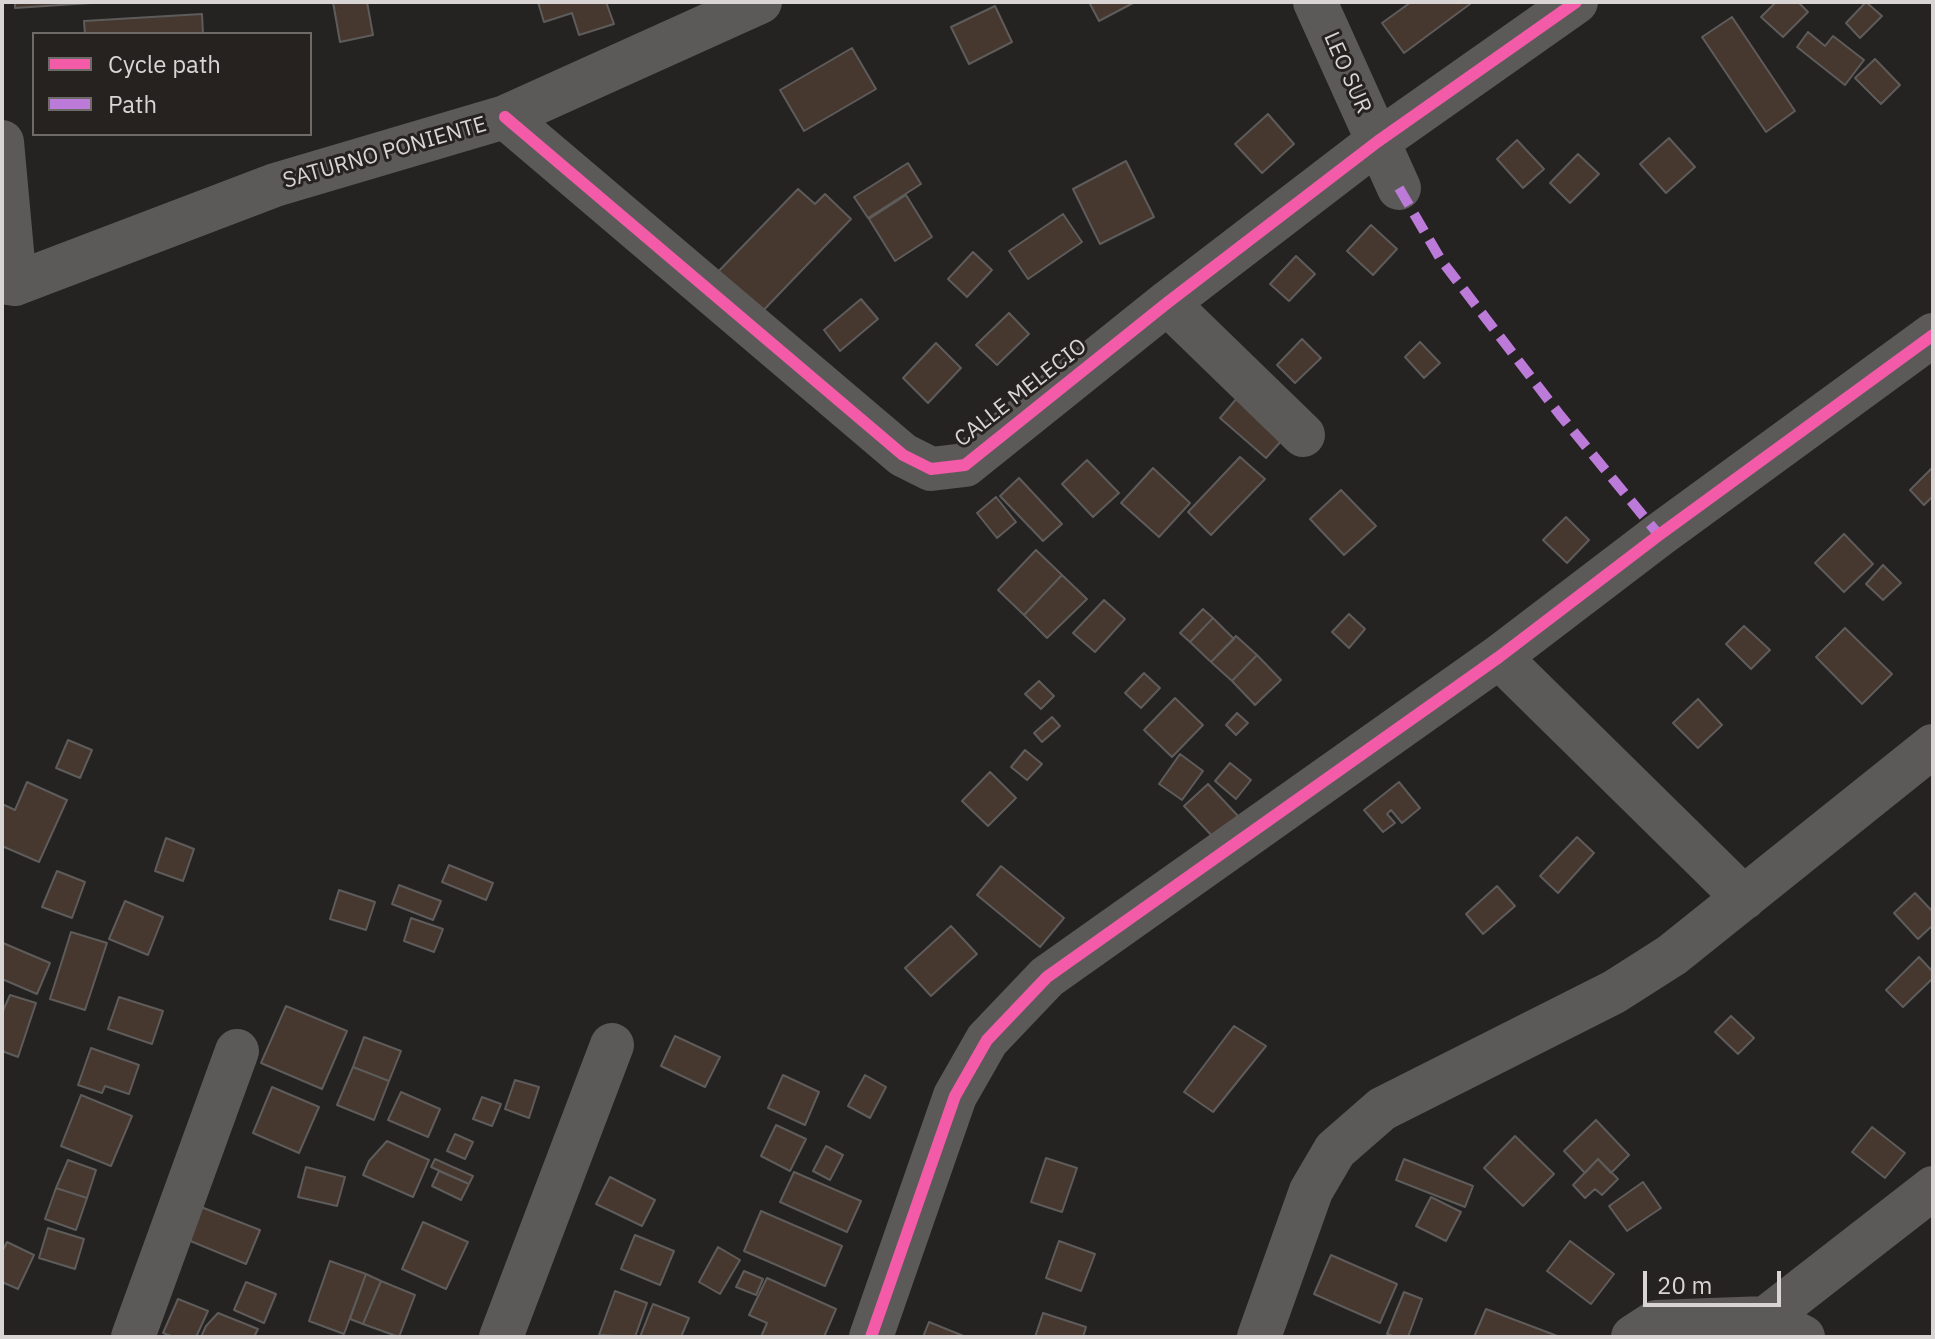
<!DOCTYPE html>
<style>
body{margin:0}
#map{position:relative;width:1935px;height:1339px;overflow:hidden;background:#252321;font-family:"IBM Plex Sans",sans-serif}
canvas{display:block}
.frame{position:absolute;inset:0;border:4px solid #d8d5d4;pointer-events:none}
.legend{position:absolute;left:32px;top:32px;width:280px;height:104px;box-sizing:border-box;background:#262220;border:2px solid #6d6a68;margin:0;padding:10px 14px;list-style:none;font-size:24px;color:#d8d5d4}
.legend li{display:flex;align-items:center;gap:16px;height:40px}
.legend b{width:40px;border:2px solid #6d6a68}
.scale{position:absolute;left:1643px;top:1271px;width:138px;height:36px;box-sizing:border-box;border:4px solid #d8d5d4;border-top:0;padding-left:10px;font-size:24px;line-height:28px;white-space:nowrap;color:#d8d5d4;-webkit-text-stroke:6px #262220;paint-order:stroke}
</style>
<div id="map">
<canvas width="1935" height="1339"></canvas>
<div class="frame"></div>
<ul class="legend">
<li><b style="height:10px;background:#f35aa7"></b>Cycle path</li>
<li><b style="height:10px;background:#bd7bd9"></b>Path</li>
</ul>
<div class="scale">20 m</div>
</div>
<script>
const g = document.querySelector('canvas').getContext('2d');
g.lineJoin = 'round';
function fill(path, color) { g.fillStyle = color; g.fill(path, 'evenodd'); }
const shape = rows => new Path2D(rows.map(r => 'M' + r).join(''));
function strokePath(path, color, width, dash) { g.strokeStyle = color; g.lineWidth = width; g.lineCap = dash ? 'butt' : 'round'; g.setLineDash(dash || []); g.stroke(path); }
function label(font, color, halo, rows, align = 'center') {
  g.font = font + ' "IBM Plex Sans",sans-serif'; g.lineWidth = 6; g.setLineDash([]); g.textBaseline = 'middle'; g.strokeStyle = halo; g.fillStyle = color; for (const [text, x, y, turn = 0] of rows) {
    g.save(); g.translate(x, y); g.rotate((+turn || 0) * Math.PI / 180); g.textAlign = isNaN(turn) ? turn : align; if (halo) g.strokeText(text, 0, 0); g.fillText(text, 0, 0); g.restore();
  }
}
const building = shape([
 [15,2,91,2,91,3,15,8,15,2],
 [333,2,367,2,373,35,340,42,333,2],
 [538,2,606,2,614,24,579,35,572,13,544,22,538,2],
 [1089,2,1135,2,1099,21,1089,2],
 [1411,2,1468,2,1470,4,1404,53,1382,23,1411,2],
 [1776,2,1798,2,1808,12,1783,37,1761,17,1776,2],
 [1866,2,1882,16,1860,38,1846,23,1866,2],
 [995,6,1012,42,969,64,951,27,995,6],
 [202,14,203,34,85,34,84,21,202,14],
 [1732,17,1795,111,1766,132,1702,37,1732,17],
 [1808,32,1825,46,1833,36,1864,60,1845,85,1797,47,1808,32],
 [852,48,876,89,804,131,780,90,852,48],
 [1875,59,1900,85,1881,104,1855,78,1875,59],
 [1268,114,1294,144,1262,173,1235,144,1268,114],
 [1669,138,1695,167,1666,193,1640,164,1669,138],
 [1517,140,1544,169,1523,188,1497,159,1517,140],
 [1578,154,1599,174,1570,203,1550,183,1578,154],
 [1126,161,1154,217,1100,244,1073,189,1126,161],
 [908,163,921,184,868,218,854,197,908,163],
 [798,189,815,204,825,194,851,219,756,318,713,277,798,189],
 [906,195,932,237,895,261,869,219,906,195],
 [1063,214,1082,242,1028,279,1009,251,1063,214],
 [1371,225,1397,249,1373,275,1347,251,1371,225],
 [973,252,992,270,967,297,948,279,973,252],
 [1296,256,1315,274,1289,301,1270,284,1296,256],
 [861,299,878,319,840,351,824,330,861,299],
 [1009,313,1029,334,997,365,976,345,1009,313],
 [1302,339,1321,358,1295,383,1277,365,1302,339],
 [1420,342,1440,363,1424,378,1405,357,1420,342],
 [936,343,961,368,928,403,903,378,936,343],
 [1244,390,1291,430,1266,458,1220,418,1244,390],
 [1240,457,1265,479,1211,535,1188,512,1240,457],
 [1087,460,1119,493,1093,517,1062,484,1087,460],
 [1933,467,1933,496,1924,505,1910,490,1933,467],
 [1153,468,1190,503,1159,537,1121,503,1153,468],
 [1019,478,1062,524,1043,541,1000,496,1019,478],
 [1341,490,1376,526,1344,555,1310,519,1341,490],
 [996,497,1016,522,997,538,977,513,996,497],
 [1566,517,1589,540,1567,563,1543,540,1566,517],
 [1844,534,1873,564,1844,592,1815,563,1844,534],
 [1036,550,1062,575,1024,615,998,590,1036,550],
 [1883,565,1901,583,1883,600,1866,584,1883,565],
 [1062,575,1087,599,1047,638,1024,615,1062,575],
 [1104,600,1125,619,1095,652,1073,633,1104,600],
 [1203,609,1213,618,1190,642,1180,633,1203,609],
 [1349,614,1365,629,1349,648,1332,632,1349,614],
 [1213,618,1234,639,1211,662,1190,642,1213,618],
 [1744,626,1770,650,1751,669,1726,644,1744,626],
 [1845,628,1892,674,1862,704,1816,657,1845,628],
 [1236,636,1257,655,1232,681,1211,662,1236,636],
 [1257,655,1281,680,1255,705,1232,681,1257,655],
 [1144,673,1160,688,1141,708,1125,693,1144,673],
 [1039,681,1054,696,1041,709,1025,694,1039,681],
 [1175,698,1203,725,1172,757,1144,730,1175,698],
 [1698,699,1722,725,1698,748,1673,723,1698,699],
 [1237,713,1248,723,1236,735,1226,725,1237,713],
 [1052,717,1060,726,1042,742,1034,733,1052,717],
 [68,740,92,750,80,778,56,768,68,740],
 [1025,750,1042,764,1027,780,1011,767,1025,750],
 [1180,754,1203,771,1182,800,1159,784,1180,754],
 [1230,763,1251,780,1236,799,1215,781,1230,763],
 [990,772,1016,798,988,826,962,801,990,772],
 [27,782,67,800,39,862,2,846,2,804,15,810,27,782],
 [1399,782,1420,808,1402,823,1391,810,1387,814,1395,823,1383,832,1364,810,1399,782],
 [1208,784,1239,817,1215,839,1184,806,1208,784],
 [1577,837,1594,853,1558,893,1540,876,1577,837],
 [166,838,194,849,183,881,155,871,166,838],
 [449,865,493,883,486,900,442,882,449,865],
 [1001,866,1064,918,1040,947,977,895,1001,866],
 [57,871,85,882,72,918,42,907,57,871],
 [399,885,441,901,433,920,392,904,399,885],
 [1497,886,1515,906,1483,934,1466,914,1497,886],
 [339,890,375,902,366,930,330,919,339,890],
 [1915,893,1933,912,1933,925,1918,939,1894,913,1915,893],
 [125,901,163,917,148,955,109,939,125,901],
 [411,918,443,929,434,952,404,941,411,918],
 [951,926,977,954,931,996,905,968,951,926],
 [71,932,107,943,85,1010,50,999,71,932],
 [3,943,50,963,37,994,2,979,3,943],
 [1919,957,1933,972,1933,978,1903,1007,1886,990,1919,957],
 [10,995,36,1003,18,1057,2,1051,2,1013,10,995],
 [119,997,163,1011,152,1044,108,1029,119,997],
 [286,1006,347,1031,322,1089,261,1063,286,1006],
 [1731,1016,1754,1038,1738,1054,1715,1032,1731,1016],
 [1234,1026,1266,1046,1213,1112,1184,1092,1234,1026],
 [675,1036,720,1057,705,1087,661,1066,675,1036],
 [364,1037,401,1051,389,1081,353,1067,364,1037],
 [91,1048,139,1065,129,1094,105,1086,102,1093,78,1085,91,1048],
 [353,1067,389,1081,374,1120,337,1105,353,1067],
 [783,1075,819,1092,805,1125,768,1108,783,1075],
 [865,1075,886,1087,870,1118,848,1106,865,1075],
 [515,1080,539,1087,529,1118,505,1109,515,1080],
 [272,1087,319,1107,299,1153,253,1133,272,1087],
 [401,1092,440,1109,428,1137,388,1120,401,1092],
 [81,1095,132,1116,111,1166,61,1146,81,1095],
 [482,1097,501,1104,492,1126,473,1119,482,1097],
 [1596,1120,1629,1155,1611,1173,1598,1159,1585,1173,1564,1151,1596,1120],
 [776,1125,806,1139,790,1171,761,1156,776,1125],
 [1872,1127,1905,1153,1885,1178,1852,1152,1872,1127],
 [455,1134,473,1142,465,1159,447,1151,455,1134],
 [1515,1136,1554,1174,1523,1206,1484,1168,1515,1136],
 [387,1141,429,1160,413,1197,363,1175,369,1161,387,1141],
 [826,1146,843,1155,830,1180,813,1171,826,1146],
 [1046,1158,1077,1168,1062,1212,1031,1202,1046,1158],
 [435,1159,473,1176,469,1184,431,1167,435,1159],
 [1404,1159,1473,1186,1465,1207,1396,1180,1404,1159],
 [1598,1159,1618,1179,1602,1195,1595,1189,1585,1198,1573,1185,1598,1159],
 [68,1160,96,1170,87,1198,56,1188,68,1160],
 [306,1167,345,1177,337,1206,298,1197,306,1167],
 [439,1171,469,1184,461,1200,432,1186,439,1171],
 [794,1172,861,1201,847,1232,780,1202,794,1172],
 [610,1177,655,1200,642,1226,596,1204,610,1177],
 [1643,1182,1661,1208,1627,1231,1609,1206,1643,1182],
 [56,1188,87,1198,76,1230,45,1219,56,1188],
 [1431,1197,1461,1212,1446,1241,1416,1226,1431,1197],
 [201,1207,260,1230,246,1264,188,1240,201,1207],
 [761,1211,842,1246,825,1286,744,1251,761,1211],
 [423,1222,468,1242,446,1289,402,1269,423,1222],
 [48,1228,84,1239,75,1269,39,1258,48,1228],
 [635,1235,674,1251,660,1285,621,1269,635,1235],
 [1059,1241,1095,1254,1081,1291,1046,1278,1059,1241],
 [1570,1241,1614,1274,1591,1304,1547,1271,1570,1241],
 [7,1242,34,1255,18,1289,2,1282,2,1252,7,1242],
 [718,1247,740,1260,720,1294,699,1282,718,1247],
 [1331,1255,1397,1284,1380,1323,1314,1294,1331,1255],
 [330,1261,366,1274,344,1334,309,1321,330,1261],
 [744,1271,763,1279,756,1295,736,1287,744,1271],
 [366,1274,381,1281,363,1324,350,1319,366,1274],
 [767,1278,836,1309,824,1337,761,1337,767,1323,749,1315,767,1278],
 [381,1281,415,1295,399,1337,363,1324,381,1281],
 [246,1282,276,1294,264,1323,234,1310,246,1282],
 [615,1291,647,1303,635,1337,599,1335,615,1291],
 [1404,1292,1422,1299,1408,1337,1396,1337,1387,1334,1404,1292],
 [178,1299,208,1311,196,1337,174,1337,163,1333,178,1299],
 [653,1304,689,1318,681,1337,640,1337,653,1304],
 [1486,1309,1560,1337,1474,1337,1486,1309],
 [218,1313,258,1329,254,1337,201,1337,206,1326,218,1313],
 [1043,1313,1086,1327,1083,1337,1035,1337,1043,1313],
 [929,1322,966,1337,923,1337,929,1322]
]);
fill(building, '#46372f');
strokePath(building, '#5e5c5b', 2);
strokePath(shape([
 [1315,2,1399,188],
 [505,117,903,455,931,469,965,465,1167,303,1377,142,1576,2],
 [2,142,15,284],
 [2,282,15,284,275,185,505,117,760,2],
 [1167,303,1303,435],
 [1499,657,1744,898],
 [1766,1318,1933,1188],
 [133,1337,237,1051],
 [501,1337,612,1045],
 [871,1337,955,1096,987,1040,1047,977,1499,657,1659,535,1933,335],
 [1259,1337,1311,1191,1335,1150,1382,1109,1614,992,1672,955,1933,746],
 [1633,1337,1656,1322,1766,1318,1803,1337]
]), '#5b5a59', 44);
strokePath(shape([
 [1399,188,1441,260,1560,415,1659,535]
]), '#bd7bd9', 10, [20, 10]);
strokePath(shape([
 [505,117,903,455,931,469,965,465,1167,303,1377,142,1576,2],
 [871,1337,955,1096,987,1040,1047,977,1499,657,1659,535,1933,335]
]), '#f35aa7', 12);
label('22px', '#d8d5d4', '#262220', [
 ["LEO SUR",1347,73,66],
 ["SATURNO PONIENTE",385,153,-16],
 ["CALLE MELECIO",1021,393,-38]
]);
</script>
